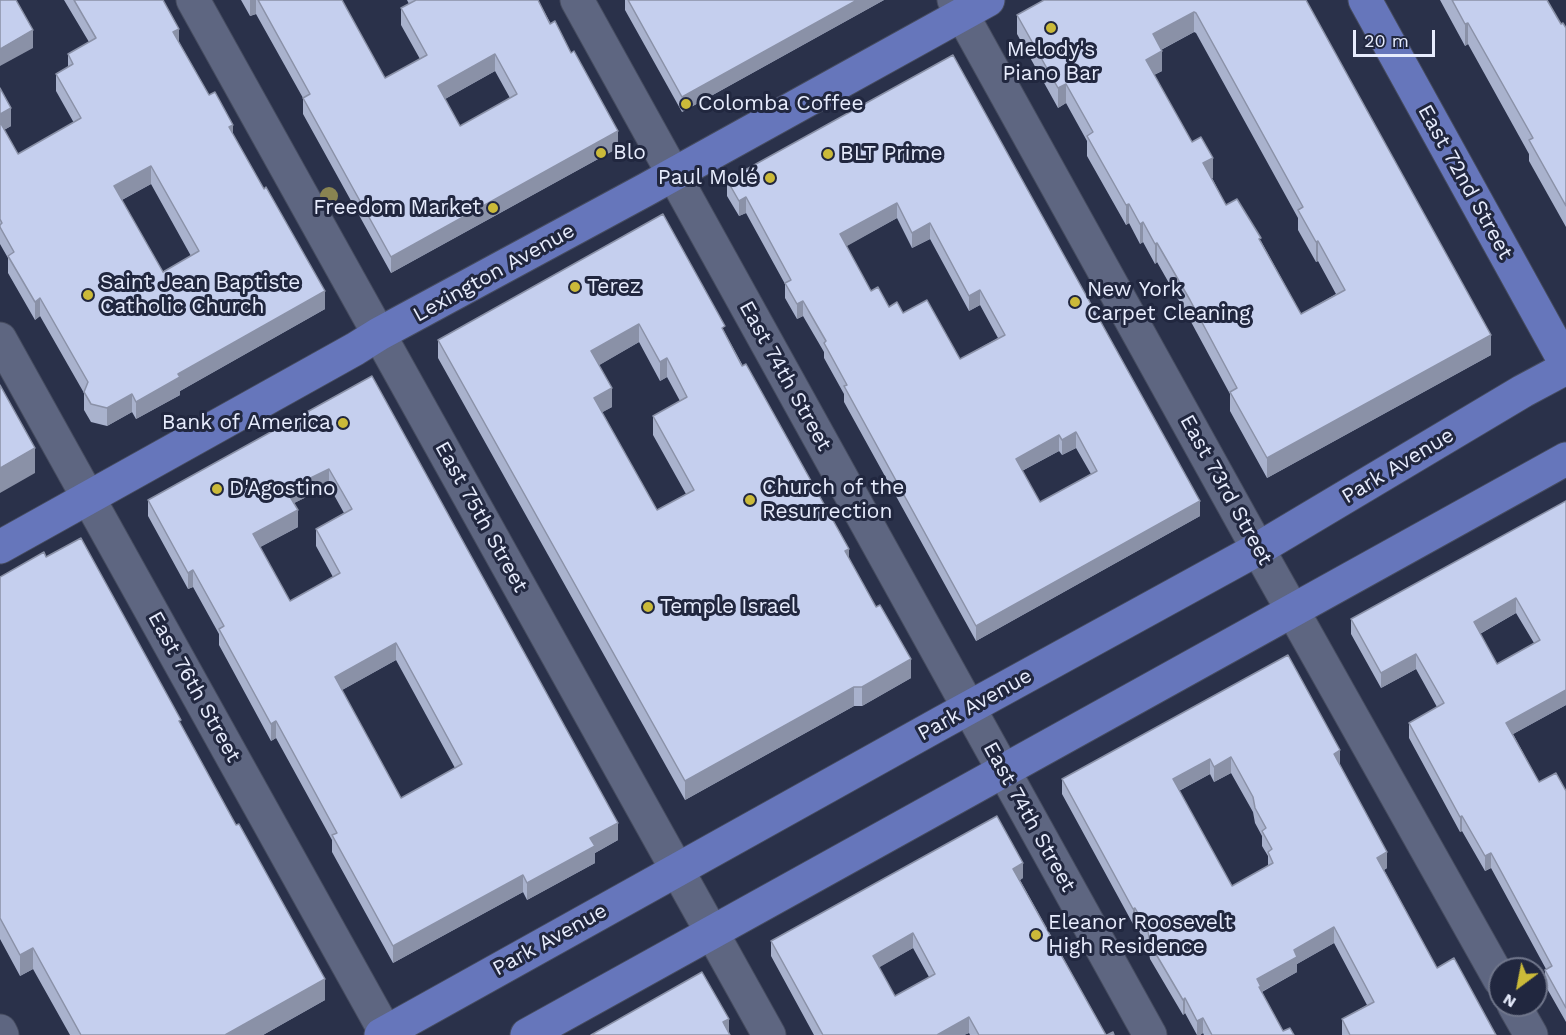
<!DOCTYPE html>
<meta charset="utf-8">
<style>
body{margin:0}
#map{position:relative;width:1566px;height:1035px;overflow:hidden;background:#2a314a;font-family:"Work Sans",sans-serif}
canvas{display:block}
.north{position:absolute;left:1488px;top:957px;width:60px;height:60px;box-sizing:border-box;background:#21273f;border:2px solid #70768b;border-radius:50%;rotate:212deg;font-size:16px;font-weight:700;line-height:24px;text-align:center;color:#e7ecfd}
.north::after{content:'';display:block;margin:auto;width:21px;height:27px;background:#cbba39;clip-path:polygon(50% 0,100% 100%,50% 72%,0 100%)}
.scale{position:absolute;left:1353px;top:30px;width:82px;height:27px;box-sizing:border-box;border:3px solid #e7ecfd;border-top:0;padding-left:8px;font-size:18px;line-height:21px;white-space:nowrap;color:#e7ecfd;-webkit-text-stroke:4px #21273f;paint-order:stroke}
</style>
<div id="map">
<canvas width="1566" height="1035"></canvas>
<div class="north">N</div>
<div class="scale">20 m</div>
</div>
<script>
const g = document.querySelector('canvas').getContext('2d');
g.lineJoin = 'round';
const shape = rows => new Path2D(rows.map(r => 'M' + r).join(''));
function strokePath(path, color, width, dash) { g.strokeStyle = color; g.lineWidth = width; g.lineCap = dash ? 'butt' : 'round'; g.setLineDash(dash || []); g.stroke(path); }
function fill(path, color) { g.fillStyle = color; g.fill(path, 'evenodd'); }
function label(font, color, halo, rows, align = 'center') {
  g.font = font + ' "Work Sans",sans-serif'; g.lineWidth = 6; g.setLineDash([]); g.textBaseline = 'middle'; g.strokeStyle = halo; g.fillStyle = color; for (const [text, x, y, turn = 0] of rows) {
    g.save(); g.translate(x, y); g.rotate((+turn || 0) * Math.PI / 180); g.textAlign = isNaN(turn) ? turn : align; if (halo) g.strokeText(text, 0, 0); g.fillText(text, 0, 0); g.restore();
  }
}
const minor = shape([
 [193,0,769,1035],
 [577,0,1150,1035],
 [954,0,1258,549,1500,980],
 [0,339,387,1035],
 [1514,1005,1531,1035],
 [0,1031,2,1035]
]);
const major = shape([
 [1365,0,1566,364],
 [0,547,355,349,379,334,647,189,988,0],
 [381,1035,941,723,1258,549,1523,391,1566,368],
 [527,1035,1566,459]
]);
strokePath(minor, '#464c60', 35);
strokePath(major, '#464c60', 35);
strokePath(minor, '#5e6681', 33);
strokePath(major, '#6676bb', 33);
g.fillStyle = '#898451';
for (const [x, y] of [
 [329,196]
]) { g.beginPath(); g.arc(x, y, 9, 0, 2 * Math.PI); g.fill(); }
fill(shape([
 [64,0,163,0,179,42,209,95,233,135,325,309,180,391,180,395,136,419,132,412,107,426,91,422,84,410,84,393,40,316,35,320,8,273,8,258,0,244,0,88,11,126,4,130,18,154,74,123,56,91,56,74,68,67,68,54,89,42],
 [151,184,191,256,163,272,122,200],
 [241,0,342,0,385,78,420,59,401,25,401,8,409,4,407,0,538,0,618,148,391,273,303,114,303,98,256,14,250,16],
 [495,71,510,98,460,126,445,99],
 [625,0,884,0,682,112,625,10],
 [1306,0,1491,355,1267,478,1230,411,1230,394,1190,320,1157,262,1155,264,1143,242,1140,244,1129,223,1126,225,1087,156,1087,141,1066,103,1058,108,1017,34,1017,15],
 [1194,32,1196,33,1298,218,1298,230,1316,262,1318,261,1336,294,1301,314,1261,241,1226,205,1212,178,1213,178,1192,142,1154,75,1162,71,1161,50],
 [1440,0,1547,0,1561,24,1566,28,1566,227,1529,161,1529,154,1468,44,1465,46],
 [953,55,1200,516,976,641,844,402,844,394,824,358,824,352,803,316,797,319,785,298,785,284,746,213,739,216,727,196,727,180],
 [897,218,912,248,930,239,969,311,980,305,998,338,960,359,903,313,889,307,871,291,846,246],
 [1076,448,1091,474,1040,502,1022,471,1059,451,1062,455],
 [663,214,725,333,849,560,911,678,862,706,854,706,685,800,438,358,438,340],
 [639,342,660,381,667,377,680,401,653,416,653,435,686,494,657,510,602,412,612,407,599,365],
 [372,376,618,840,595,853,595,863,527,900,523,892,393,963,332,852,332,840,276,738,271,741,219,645,219,634,193,587,188,589,148,516,148,500],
 [329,486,344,513,316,529,316,546,333,577,290,601,260,547,298,527,294,503],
 [396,660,455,768,401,798,342,690],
 [1566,501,1566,705,1513,734,1539,782,1566,791,1566,1022,1545,985,1545,970,1546,969,1503,890,1491,868,1485,871,1462,831,1460,832,1409,738,1409,723,1437,707,1416,669,1381,688,1351,634,1351,619],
 [1516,613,1534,643,1497,664,1480,634],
 [46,557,181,726,325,1000,263,1035,70,1035,33,969,20,976,0,939,0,577],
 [1288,655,1387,868,1384,870,1437,968,1496,1035,1342,1035,1342,1019,1367,1005,1334,943,1297,964,1297,972,1262,992,1283,1031,1294,1035,1204,1035,1203,1033,1200,1035,1197,1035,1185,1013,1183,1015,1150,959,1148,947,1135,924,1133,924,1062,794,1062,779],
 [1231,773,1253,812,1255,823,1262,836,1262,846,1268,856,1268,866,1232,886,1179,791,1210,774,1214,782],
 [1023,878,1020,880,1106,1035,970,1035,969,1033,964,1035,814,1035,771,956,771,941],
 [913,948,929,977,895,996,879,967]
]), '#a9b2cd');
fill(shape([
 [250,0,256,0,256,14,250,16],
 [857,0,884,0,682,112,682,97],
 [1194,12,1194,32,1153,54,1153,34],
 [1468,23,1468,44,1465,46,1465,24],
 [179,29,179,46,173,32],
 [33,30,33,48,0,66,0,49],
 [1162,51,1162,71,1146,79,1146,60],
 [495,54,495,71,438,103,438,86],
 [1066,84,1066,103,1058,108,1058,88],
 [11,108,11,126,0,132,0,114],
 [233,125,233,143,229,127],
 [618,131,618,148,391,273,391,257],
 [1213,158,1213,178,1203,183,1203,163],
 [151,166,151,184,114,204,114,186],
 [746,197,746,213,739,216,739,201],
 [897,203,897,218,840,250,840,234],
 [1129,204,1129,223,1126,225,1126,205],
 [1143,222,1143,242,1140,244,1140,224],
 [930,223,930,239,912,248,912,233],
 [1318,241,1318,261,1316,262,1316,242],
 [1157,243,1157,262,1155,264,1155,244],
 [980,290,980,305,969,311,969,296],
 [325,291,325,309,180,391,180,395,136,419,136,402,178,374],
 [40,298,40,316,35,320,35,302],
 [803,301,803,316,797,319,797,304],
 [639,324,639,342,591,370,591,351],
 [1491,335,1491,355,1267,478,1267,458],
 [667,358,667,377,660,381,660,362],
 [612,388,612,407,594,417,594,398],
 [132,394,132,412,107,426,107,408],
 [1076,432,1076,448,1062,455,1062,440],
 [1059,435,1059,451,1016,474,1016,459],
 [35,448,35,473,0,493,0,468],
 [329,469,329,486,286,507,286,490],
 [1200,501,1200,516,976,641,976,626],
 [298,510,298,527,253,551,253,534],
 [849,549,849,568,845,551],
 [193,570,193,587,188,589,188,573],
 [1516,598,1516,613,1474,637,1474,622],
 [396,643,396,660,335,694,335,677],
 [1416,654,1416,669,1381,688,1381,673],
 [911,659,911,678,862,706,862,687],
 [854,687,854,706,685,800,685,781],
 [1566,690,1566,705,1506,738,1506,723],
 [276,721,276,738,271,741,271,724],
 [1340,750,1340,766,1334,754],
 [1231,757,1231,773,1214,782,1214,767],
 [1210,759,1210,774,1173,794,1173,779],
 [1462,816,1462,831,1460,832,1460,817],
 [618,823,618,840,595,853,595,863,527,900,527,883,590,838],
 [1387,852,1387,868,1377,873,1377,858],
 [1491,853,1491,868,1485,871,1485,856],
 [1023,863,1023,878,1013,884,1013,869],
 [523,875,523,892,393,963,393,946],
 [1135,908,1135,924,1133,924,1133,909],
 [1334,927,1334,943,1297,964,1297,972,1261,992,1257,979,1294,950],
 [913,933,913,948,873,971,873,956],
 [33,948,33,969,20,976,20,955],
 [325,979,325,1000,263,1035,225,1035],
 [1185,998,1185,1013,1183,1015,1183,1000],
 [969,1017,969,1033,964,1035,937,1035],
 [1203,1018,1203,1033,1200,1035,1197,1035,1197,1021],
 [729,1019,729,1035,723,1022]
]), '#8a91a7');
const building = shape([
 [0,0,16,0,33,30,0,49,0,0],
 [74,0,163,0,179,29,173,32,209,95,215,92,233,125,229,127,264,189,266,187,325,291,178,374,180,377,136,402,132,394,107,408,91,404,84,392,88,382,40,298,35,302,8,256,14,252,0,227,0,225,2,223,0,219,0,122,18,154,81,118,56,74,73,64,68,54,96,38,74,0],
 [151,166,199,251,163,272,114,186,151,166],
 [258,0,342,0,385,78,427,55,401,8,416,0,538,0,550,24,555,21,571,53,574,51,618,131,391,257,303,98,310,94,258,0],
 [495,54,517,94,460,126,438,86,495,54],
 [628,0,857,0,682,97,628,0],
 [1044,0,1306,0,1491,335,1267,458,1230,392,1237,388,1190,300,1157,243,1155,244,1143,222,1140,224,1129,204,1126,205,1087,136,1093,132,1066,84,1058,88,1017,15,1044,0],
 [1194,12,1196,13,1303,207,1298,210,1316,242,1318,241,1345,290,1301,314,1259,239,1261,238,1237,199,1226,205,1203,163,1213,158,1201,137,1192,142,1146,60,1162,51,1153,34,1194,12],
 [1452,0,1547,0,1561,24,1563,23,1566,28,1566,206,1529,140,1533,138,1468,23,1465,24,1452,0],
 [953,55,1200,501,976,626,844,386,847,385,824,343,826,341,815,322,803,301,797,304,785,283,791,280,746,197,739,201,727,180,953,55],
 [897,203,912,233,930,223,969,296,980,290,1005,335,960,359,927,300,903,313,897,302,889,307,878,287,871,291,840,234,897,203],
 [1076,432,1097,471,1040,502,1016,459,1059,435,1062,440,1076,432],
 [0,88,11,108,0,114,0,88],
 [663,214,725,326,722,328,742,366,746,364,849,549,845,551,876,607,880,605,911,659,862,687,854,687,685,781,438,340,663,214],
 [639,324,660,362,667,358,687,397,653,416,694,490,657,510,594,398,612,388,591,351,639,324],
 [372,376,618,823,590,838,595,846,527,883,523,875,393,946,332,835,337,833,276,721,271,724,219,629,224,626,193,570,188,573,148,500,372,376],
 [329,469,352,509,316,529,340,573,290,601,253,534,298,510,286,490,329,469],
 [396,643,462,764,401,798,335,677,396,643],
 [0,385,35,448,0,468,0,385],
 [1566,501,1566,690,1506,723,1539,782,1556,773,1566,791,1566,1008,1545,970,1552,966,1503,875,1491,853,1485,856,1462,816,1460,817,1409,723,1444,703,1416,654,1381,673,1351,619,1566,501],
 [1516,598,1540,640,1497,664,1474,622,1516,598],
 [81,538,181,720,179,721,236,825,239,824,325,979,225,1035,81,1035,33,948,20,955,0,918,0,577,44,552,46,557,81,538],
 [1288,655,1340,750,1334,754,1387,852,1377,858,1437,968,1454,958,1496,1035,1350,1035,1342,1019,1374,1002,1334,927,1294,950,1297,957,1257,979,1261,987,1259,987,1283,1031,1290,1028,1294,1035,1212,1035,1203,1018,1197,1021,1185,998,1183,1000,1150,944,1148,931,1135,908,1133,909,1062,779,1288,655],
 [1231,757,1253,797,1255,808,1266,828,1262,831,1272,849,1268,852,1273,863,1232,886,1173,779,1210,759,1214,767,1231,757],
 [997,816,1023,863,1013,869,1106,1035,979,1035,969,1017,937,1035,823,1035,771,941,997,816],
 [913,933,935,974,895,996,873,956,913,933],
 [702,972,729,1019,723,1022,730,1035,591,1035,702,972],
 [1113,1032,1114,1035,1107,1035,1113,1032]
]);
fill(building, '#c5cfee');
strokePath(building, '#8a91a7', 1.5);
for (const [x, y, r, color] of [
 [1051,28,6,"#cbba39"],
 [686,104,6,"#cbba39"],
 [601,153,6,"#cbba39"],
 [828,154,6,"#cbba39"],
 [770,178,6,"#cbba39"],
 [493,208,6,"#cbba39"],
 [575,287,6,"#cbba39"],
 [88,295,6,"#cbba39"],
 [1075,302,6,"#cbba39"],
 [343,423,6,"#cbba39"],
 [217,489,6,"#cbba39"],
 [750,500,6,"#cbba39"],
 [648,607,6,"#cbba39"],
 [1036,935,6,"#cbba39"]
]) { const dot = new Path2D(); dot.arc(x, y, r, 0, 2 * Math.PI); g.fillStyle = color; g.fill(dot); strokePath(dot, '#21273f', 2); }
label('21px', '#e7ecfd', '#21273f', [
 ["Melody's",1051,50,"center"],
 ["Piano Bar",1051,74,"center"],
 ["Colomba Coffee",698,104],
 ["Blo",613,153],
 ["BLT Prime",840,154],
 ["Paul Molé",758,178,"right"],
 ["Freedom Market",481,208,"right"],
 ["Saint Jean Baptiste",100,283],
 ["Catholic Church",100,307],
 ["Terez",587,287],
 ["New York",1087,290],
 ["Carpet Cleaning",1087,314],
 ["Bank of America",331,423,"right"],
 ["Church of the",762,488],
 ["Resurrection",762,512],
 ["D'Agostino",229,489],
 ["Temple Israel",660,607],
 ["Eleanor Roosevelt",1048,923],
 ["High Residence",1048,947]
], 'left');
label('21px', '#e7ecfd', '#21273f', [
 ["East 72nd Street",1465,182,61],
 ["Lexington Avenue",494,273,-29],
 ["East 74th Street",785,376,61],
 ["Park Avenue",1398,466,-31],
 ["East 73rd Street",1226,490,61],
 ["East 75th Street",481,517,61],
 ["East 76th Street",194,687,61],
 ["Park Avenue",975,705,-29],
 ["East 74th Street",1029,817,61],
 ["Park Avenue",550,940,-29]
]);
</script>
